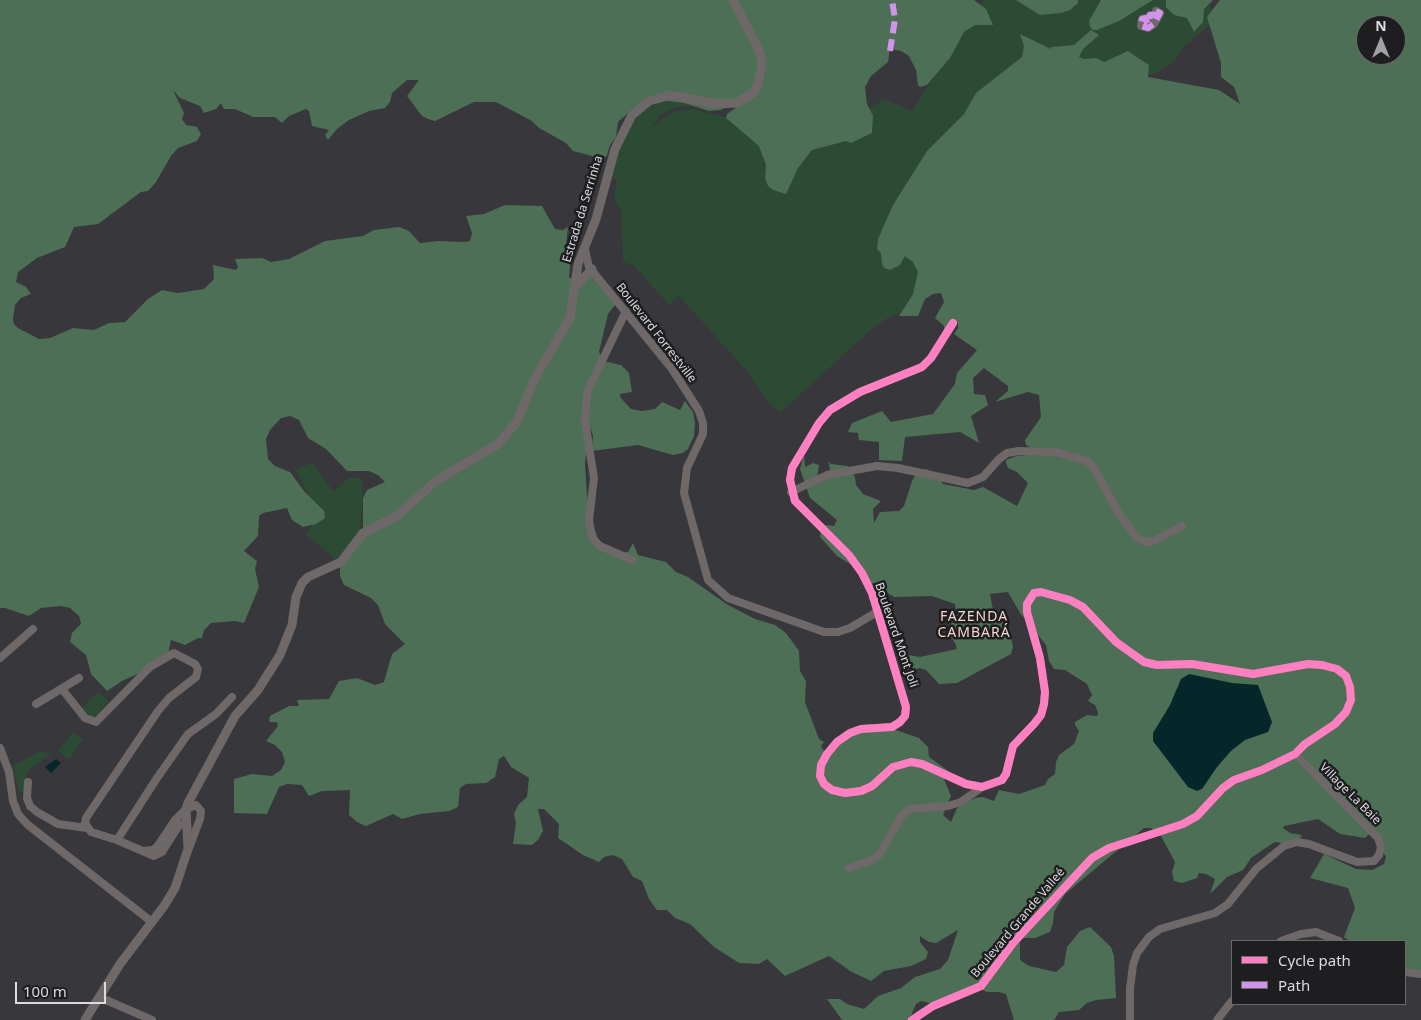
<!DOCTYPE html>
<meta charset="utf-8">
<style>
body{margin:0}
#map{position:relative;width:1421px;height:1020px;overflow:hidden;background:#38373b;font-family:"Noto Sans",sans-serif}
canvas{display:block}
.legend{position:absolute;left:1231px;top:940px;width:175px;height:65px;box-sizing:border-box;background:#1e1e21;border:1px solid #6a6a6d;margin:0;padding:6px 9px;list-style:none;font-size:15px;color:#dbdbdf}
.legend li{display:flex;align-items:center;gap:10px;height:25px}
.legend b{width:25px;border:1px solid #6a6a6d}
.north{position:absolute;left:1356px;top:15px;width:50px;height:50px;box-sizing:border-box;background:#1e1e21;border:1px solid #6a6a6d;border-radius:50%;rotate:0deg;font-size:14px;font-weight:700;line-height:20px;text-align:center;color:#dbdbdf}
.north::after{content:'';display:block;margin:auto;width:18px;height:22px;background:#a2a2a6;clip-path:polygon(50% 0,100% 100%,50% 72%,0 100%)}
.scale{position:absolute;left:15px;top:982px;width:91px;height:22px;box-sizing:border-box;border:2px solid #dbdbdf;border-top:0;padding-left:6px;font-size:15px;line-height:18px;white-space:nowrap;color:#dbdbdf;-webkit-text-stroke:4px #1e1e21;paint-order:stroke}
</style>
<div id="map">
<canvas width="1421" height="1020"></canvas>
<ul class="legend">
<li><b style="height:6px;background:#ff80c0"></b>Cycle path</li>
<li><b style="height:6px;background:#d193ec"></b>Path</li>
</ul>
<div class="north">N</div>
<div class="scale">100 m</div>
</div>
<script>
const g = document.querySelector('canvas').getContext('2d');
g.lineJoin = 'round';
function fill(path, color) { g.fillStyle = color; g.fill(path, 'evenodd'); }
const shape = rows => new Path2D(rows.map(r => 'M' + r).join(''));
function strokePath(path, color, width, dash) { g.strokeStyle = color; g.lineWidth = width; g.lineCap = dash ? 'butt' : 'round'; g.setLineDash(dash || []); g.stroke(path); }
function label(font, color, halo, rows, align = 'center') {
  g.font = font + ' "Noto Sans",sans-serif'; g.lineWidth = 5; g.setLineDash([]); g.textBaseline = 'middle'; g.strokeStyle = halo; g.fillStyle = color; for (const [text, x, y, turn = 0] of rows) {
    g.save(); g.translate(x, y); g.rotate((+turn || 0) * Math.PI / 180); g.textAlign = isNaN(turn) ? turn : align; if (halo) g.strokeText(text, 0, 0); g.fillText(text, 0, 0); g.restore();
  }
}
fill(shape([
 [984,0,1204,0,1215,12,1212,23,1185,46,1174,61,1160,71,1141,78,930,273,902,312,886,319,874,327,780,413,767,401,745,369,679,296,669,305,633,265,623,262,621,212,614,197,617,181,612,176,617,153,634,119,645,106,669,98,723,108,722,112,698,106,678,107,660,115,652,128,663,118,677,111,693,109,722,116,740,123,823,133,885,99,912,111],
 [312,463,333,491,349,478,361,478,363,492,360,530,344,554,336,560,306,534,314,522,313,503,295,469],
 [99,692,109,701,93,719,81,708],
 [73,732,83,739,69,760,58,751],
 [39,751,50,754,27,772,26,793,19,792,13,766]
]), '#2d4a35');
fill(shape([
 [0,0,974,0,986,9,993,25,975,25,964,32,950,58,927,85,920,87,918,85,916,70,909,56,901,51,890,49,888,62,871,76,865,87,867,104,873,116,872,133,851,143,846,141,812,150,798,168,786,194,773,190,768,186,765,178,766,165,759,146,726,118,727,114,738,106,730,105,720,110,709,111,684,103,659,100,636,106,618,122,616,137,610,145,607,155,605,158,600,158,573,151,566,143,539,128,532,121,496,102,474,102,435,121,428,119,422,116,407,96,419,80,407,80,392,93,390,102,385,108,369,111,349,120,337,129,328,140,325,135,329,130,312,126,309,111,306,109,289,116,282,123,275,117,253,117,235,109,224,109,221,103,216,109,204,113,200,106,180,98,173,90,184,113,182,119,186,125,197,127,201,134,197,141,178,148,171,156,156,182,148,191,141,192,98,224,74,227,65,247,37,258,18,272,16,282,26,287,31,294,21,298,15,305,13,319,14,324,18,328,39,339,50,338,73,328,94,330,109,323,125,322,148,299,162,290,178,293,204,289,214,279,213,265,236,270,238,267,235,259,262,258,271,262,289,259,325,241,363,236,374,230,399,227,409,231,420,243,439,241,466,242,470,241,472,233,466,216,484,214,505,205,542,206,555,229,563,230,568,227,566,246,571,257,569,277,578,283,594,272,614,300,615,305,608,314,599,352,603,361,621,365,629,373,632,392,620,394,620,397,631,409,642,411,655,409,662,402,680,410,685,401,693,412,695,423,694,436,688,449,683,453,673,455,638,445,592,451,593,435,589,425,585,464,589,528,602,546,620,553,628,552,633,543,638,555,666,562,676,572,688,577,728,605,755,619,775,625,786,633,799,651,800,671,806,681,805,702,819,739,824,742,821,746,824,751,831,749,858,726,876,732,893,729,919,738,928,747,929,757,951,773,944,779,951,796,943,815,951,822,957,808,975,798,983,797,994,801,999,790,1019,794,1045,785,1048,779,1055,774,1056,762,1059,755,1074,744,1079,731,1075,725,1075,722,1087,715,1097,716,1098,713,1095,705,1088,701,1092,695,1087,684,1065,670,1054,669,1049,661,1046,645,1020,613,1008,592,990,594,993,610,1010,633,1013,647,1011,654,957,683,939,684,926,670,920,668,912,670,908,678,901,663,903,654,920,657,957,649,956,645,948,632,950,625,957,618,955,604,932,596,894,597,860,575,855,567,837,556,820,537,821,528,825,525,834,526,837,520,810,498,800,469,804,454,805,467,813,463,819,465,817,478,827,477,830,469,828,461,831,464,848,466,855,477,856,485,863,494,881,501,873,509,874,523,880,512,899,511,904,506,912,481,917,472,926,469,935,473,943,484,974,490,983,487,1017,506,1028,483,1017,472,1008,468,1006,463,1006,460,1016,456,1029,455,1032,449,1026,445,1025,440,1041,417,1039,395,1028,392,995,402,1008,391,1008,386,984,368,973,378,974,394,985,395,988,405,971,416,979,443,960,432,905,437,902,461,879,460,879,442,859,440,858,433,848,432,852,423,882,411,891,422,933,414,955,384,957,373,977,350,954,334,958,328,958,322,950,323,944,330,944,326,935,318,944,302,941,293,933,294,925,299,918,316,899,316,913,294,918,272,913,262,905,256,900,265,890,270,884,268,882,264,881,253,877,249,878,239,893,205,927,151,964,114,976,93,1022,57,1024,46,1020,34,1051,49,1051,47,1074,45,1091,30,1099,35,1083,49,1079,57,1084,59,1096,58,1104,62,1128,51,1149,65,1148,77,1219,90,1240,104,1234,87,1221,77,1221,63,1207,17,1220,0,1421,0,1421,971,1405,968,1405,941,1350,941,1344,937,1355,908,1348,888,1310,878,1324,854,1356,869,1372,870,1384,864,1386,857,1371,832,1365,838,1340,834,1318,819,1284,826,1283,828,1290,833,1302,835,1297,843,1289,846,1277,842,1273,843,1251,858,1243,870,1227,877,1210,894,1215,879,1206,874,1199,873,1197,878,1182,883,1174,881,1172,872,1175,862,1161,836,1151,828,1144,828,1065,894,1054,912,1053,923,1050,932,1035,938,1020,938,1020,960,1029,966,1056,972,1064,965,1067,947,1080,931,1090,927,1111,947,1114,956,1116,998,1096,1000,1087,1003,1079,1010,1059,1012,1054,1020,1014,1020,1006,994,999,992,987,992,972,985,958,996,935,1004,921,1001,916,1004,909,1020,842,1020,827,999,840,999,847,1004,864,1009,878,996,901,988,915,977,940,969,948,960,958,930,936,943,929,942,920,936,920,942,928,952,926,959,911,966,884,971,871,981,850,971,829,956,785,976,767,959,759,964,739,963,714,947,690,924,675,918,667,910,657,910,649,899,642,881,633,877,622,859,613,855,604,857,599,862,583,855,558,838,559,824,544,809,538,809,543,831,538,840,532,845,513,844,516,823,514,814,518,805,527,797,529,778,511,767,504,756,499,759,495,777,486,783,466,784,460,788,458,807,449,811,420,814,402,819,393,814,366,826,357,822,349,815,350,790,322,791,309,796,302,785,287,784,279,787,267,814,234,813,234,779,252,774,272,776,281,770,285,762,282,752,275,745,266,741,278,726,277,722,269,722,270,716,289,706,299,706,297,700,329,699,339,681,357,678,375,685,384,682,392,654,405,644,385,624,378,605,371,598,344,585,340,576,340,565,363,530,363,498,367,490,385,482,378,475,369,471,347,471,326,449,308,438,299,420,290,416,281,418,270,430,266,439,268,459,275,466,290,472,304,491,324,511,325,518,316,524,303,527,292,520,287,508,263,513,259,516,258,536,244,551,257,561,255,569,259,587,244,623,235,621,211,623,204,630,202,638,198,638,185,645,171,640,167,660,122,681,107,691,91,674,86,655,70,642,72,633,81,624,79,616,70,608,61,606,41,608,29,616,5,608,0,608],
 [1366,25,1396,25,1396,55,1366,55],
 [1016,0,1078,0,1078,3,1070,10,1061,13,1040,15],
 [1101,0,1153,0,1119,21,1097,30,1093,30,1090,27,1089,21],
 [1166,0,1213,0,1204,9,1203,22,1194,32,1187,18,1174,15,1166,7]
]), '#4c6f55');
fill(shape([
 [1189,674,1232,683,1258,685,1272,722,1268,732,1245,740,1231,751,1217,767,1202,789,1197,791,1188,787,1153,741,1153,733,1170,705,1181,679],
 [56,759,61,763,51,773,45,767]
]), '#062729');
strokePath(shape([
 [1156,11,1160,13,1154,24,1148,28,1141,26,1142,19,1146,18,1147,23,1149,23,1150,15,1155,15,1156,11],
 [585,249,589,267,672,369,699,411,703,423,703,434,687,468,684,493,708,580,728,598,824,632,838,632,850,628,877,612],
 [626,311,587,392,585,421,594,478,589,520,591,531,594,540,600,546,632,560],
 [791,492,827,475,877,466,898,468,968,483,983,477,999,459,1007,453,1019,451,1056,452,1087,461,1094,468,1119,514,1136,537,1145,542,1154,541,1182,526],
 [0,658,33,629],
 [62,689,85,718,96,722,150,667,174,653,195,664,198,669,196,677,169,698,158,711,86,818,85,823,91,832,117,840,154,856,162,852,179,825,182,824,186,827],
 [36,704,79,678],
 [0,748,9,772,13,801,18,814,28,825,152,922],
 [28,782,27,798,30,806,37,812,58,824,87,828],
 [117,840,157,778,188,734,216,714,232,697],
 [143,851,153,850,157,847,175,820,186,809,196,805,201,811,200,819,189,848],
 [849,868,870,861,879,855,902,815,910,809,948,806,961,802,982,787],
 [1281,941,1301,934,1316,932,1339,941],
 [1405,972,1421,974],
 [99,997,152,1020],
 [912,1020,933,1006,981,986,1013,943,1092,858,1109,848,1183,824,1197,816,1223,788,1234,780,1262,770,1295,754,1305,744,1335,724,1346,712,1351,700,1350,687,1346,676,1337,669,1322,665,1308,664,1253,674,1192,664,1157,665,1144,662,1116,642,1083,607,1070,600,1041,592,1034,593,1027,604,1027,612,1040,658,1045,692,1044,704,1041,715,1034,724,1013,746,1006,774,1002,780,982,787,966,784,922,764,911,762,893,767,872,786,861,791,845,793,832,790,824,784,820,776,821,765,827,754,837,742,850,733,861,729,892,727,900,722,905,716,906,707,872,593,862,573,849,555,795,501,790,480,792,468,819,423,830,410,860,392,922,367,931,358,953,323],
 [1130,1020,1130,989,1133,965,1137,953,1149,937,1160,929,1215,913,1228,904,1256,869,1284,846,1297,842,1309,844,1357,862,1374,861,1379,855,1381,847,1378,838,1295,754],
 [1217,1020,1232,1001]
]), '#6f6868', 8);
strokePath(shape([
 [577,285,592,269],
 [85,1020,120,964,164,906,175,888,188,849,186,809,188,803,235,716,258,690,280,655,292,625,296,597,302,583,308,577,341,562,363,533,397,516,437,480,498,444,516,423,536,376,570,318,578,264,596,219,615,149,632,115,649,101,671,95,716,104,736,103,752,94,758,85,762,64,760,52,733,0]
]), '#6f6868', 9);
strokePath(shape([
 [1156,11,1160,13,1154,24,1148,28,1141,26,1142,19,1146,18,1147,23,1149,23,1150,15,1155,15,1156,11],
 [890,51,895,19,892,0]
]), '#d193ec', 6, [12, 6]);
strokePath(shape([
 [912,1020,933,1006,981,986,1013,943,1092,858,1109,848,1183,824,1197,816,1223,788,1234,780,1262,770,1295,754,1305,744,1335,724,1346,712,1351,700,1350,687,1346,676,1337,669,1322,665,1308,664,1253,674,1192,664,1157,665,1144,662,1116,642,1083,607,1070,600,1041,592,1034,593,1027,604,1027,612,1040,658,1045,692,1044,704,1041,715,1034,724,1013,746,1006,774,1002,780,982,787,966,784,922,764,911,762,893,767,872,786,861,791,845,793,832,790,824,784,820,776,821,765,827,754,837,742,850,733,861,729,892,727,900,722,905,716,906,707,872,593,862,573,849,555,795,501,790,480,792,468,819,423,830,410,860,392,922,367,931,358,953,323]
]), '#ff80c0', 8);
label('12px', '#dbdbdf', '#1e1e21', [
 ["Estrada da Serrinha",583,209,-73],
 ["Boulevard Forrestville",656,333,52],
 ["Boulevard Mont Joli",896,635,71],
 ["Village La Baie",1350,794,45],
 ["Boulevard Grande Valleé",1018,923,-50]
]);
g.letterSpacing = '1px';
label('14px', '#f7d4cf', '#1e1e21', [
 ["FAZENDA",974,617],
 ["CAMBARÁ",974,633]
]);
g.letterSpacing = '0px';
</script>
